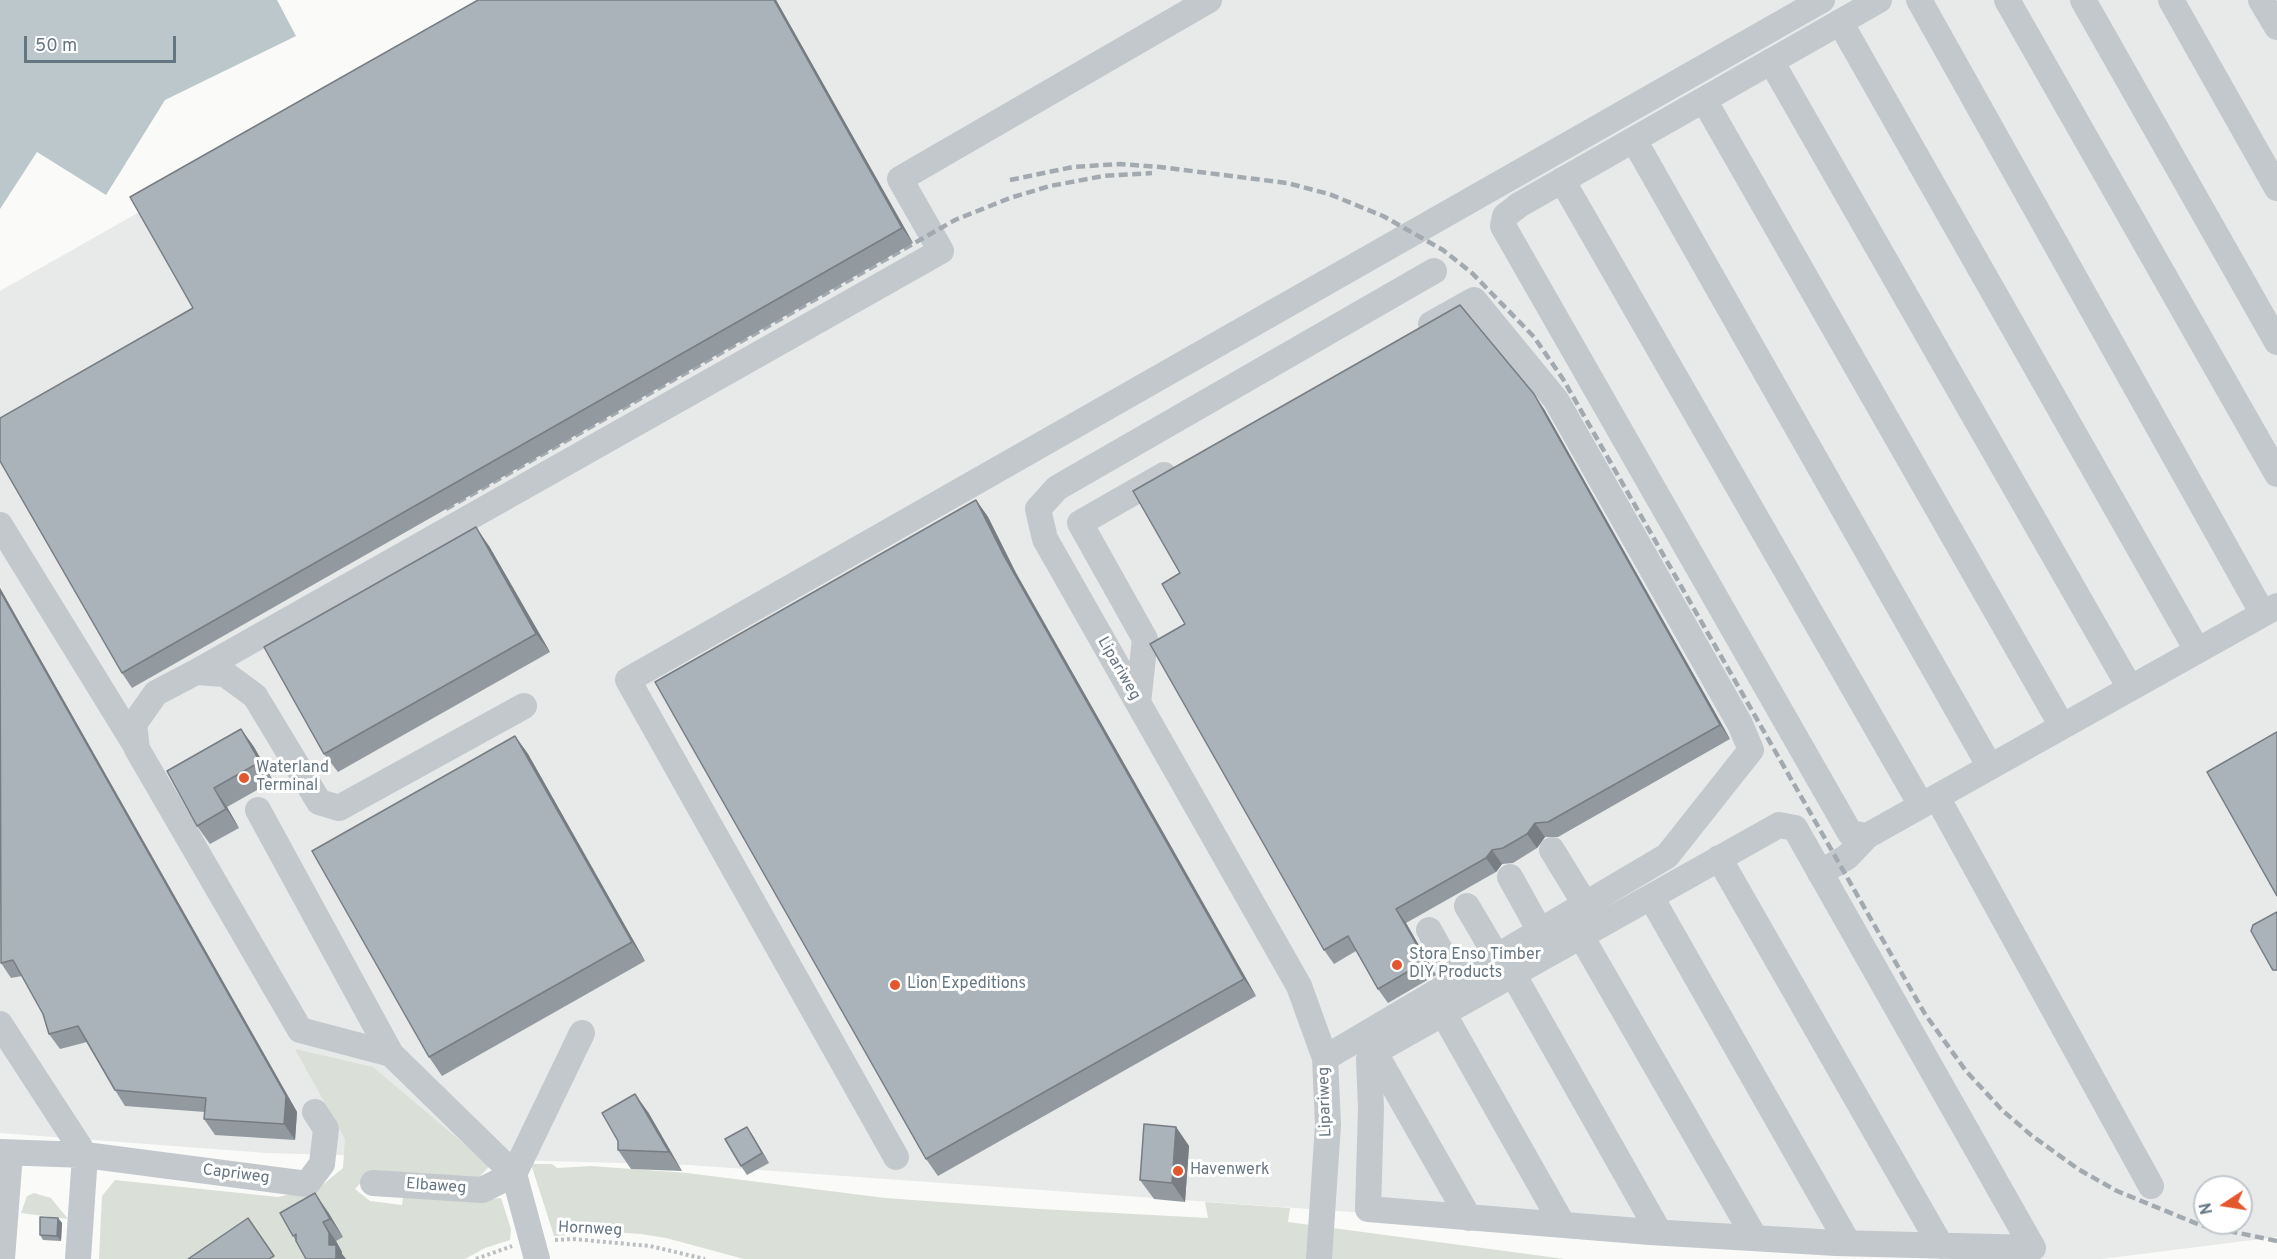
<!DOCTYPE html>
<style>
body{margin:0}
#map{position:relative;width:2277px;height:1259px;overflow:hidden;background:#fafaf8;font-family:Overpass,sans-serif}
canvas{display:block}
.north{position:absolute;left:2193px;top:1175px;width:60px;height:60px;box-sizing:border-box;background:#fff;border:2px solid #c1c8cd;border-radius:50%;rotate:258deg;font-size:16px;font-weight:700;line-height:24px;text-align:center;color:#657683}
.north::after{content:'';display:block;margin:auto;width:21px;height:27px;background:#e4572e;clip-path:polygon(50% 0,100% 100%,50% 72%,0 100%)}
.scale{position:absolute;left:24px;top:36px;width:152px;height:27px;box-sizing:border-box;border:3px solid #657683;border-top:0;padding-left:8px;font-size:18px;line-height:21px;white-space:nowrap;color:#657683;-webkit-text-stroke:4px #fff;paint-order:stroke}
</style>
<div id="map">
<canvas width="2277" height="1259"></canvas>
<div class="north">N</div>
<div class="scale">50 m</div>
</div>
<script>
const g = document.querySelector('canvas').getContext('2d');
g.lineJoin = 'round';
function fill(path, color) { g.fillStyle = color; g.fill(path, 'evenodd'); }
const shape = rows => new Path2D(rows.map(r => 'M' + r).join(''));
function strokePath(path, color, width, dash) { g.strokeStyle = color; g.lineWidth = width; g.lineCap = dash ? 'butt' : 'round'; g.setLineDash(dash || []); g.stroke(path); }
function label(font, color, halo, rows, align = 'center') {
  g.font = font + ' Overpass,sans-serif'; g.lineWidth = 6; g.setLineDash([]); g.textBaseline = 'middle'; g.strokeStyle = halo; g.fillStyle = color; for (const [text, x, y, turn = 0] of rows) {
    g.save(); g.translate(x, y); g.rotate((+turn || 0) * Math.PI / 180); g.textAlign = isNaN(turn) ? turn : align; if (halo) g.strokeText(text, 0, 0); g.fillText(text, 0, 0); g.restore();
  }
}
fill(shape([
 [513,0,2277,0,2277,1237,2102,1259,2014,1259,689,1165,267,1153,0,1133,0,291],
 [2205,1187,2241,1187,2241,1223,2205,1223]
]), '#e8e9e9');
fill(shape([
 [295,1049,373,1067,490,1166,477,1179,371,1171,355,1189,370,1201,402,1205,403,1197,473,1201,501,1198,511,1229,510,1240,485,1248,465,1259,99,1259,102,1196,115,1180,278,1197,320,1187,343,1168,345,1139],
 [531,1164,552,1164,557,1168,591,1166,687,1173,885,1198,1040,1209,1208,1218,1205,1202,1290,1208,1288,1222,1565,1259,744,1259,666,1238,641,1234,611,1232,554,1236],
 [34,1193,51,1198,68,1219,21,1213,27,1196]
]), '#dadfd7');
fill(shape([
 [0,0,277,0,296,36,165,100,106,195,37,152,0,209]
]), '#bbc7cb');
strokePath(shape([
 [555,1240,573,1239,650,1246,705,1259],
 [476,1259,512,1246]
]), '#bbbfc2', 4, [3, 3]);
strokePath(shape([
 [1919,0,2263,614],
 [2007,0,2277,474],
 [2083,0,2277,342],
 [2171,0,2277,188],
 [2261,0,2277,27],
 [1840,22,2197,650],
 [1771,61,2130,688],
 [1704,100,2062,726],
 [1634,140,1990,767],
 [1562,180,1921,805],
 [0,525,136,746],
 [196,672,941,251,900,179,1209,0],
 [1138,703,1145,639,1080,523,1164,475],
 [1937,797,2151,1186],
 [258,810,391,1054,514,1174,582,1033],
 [1779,825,1795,828,2033,1248,1836,1243,1650,1232,1368,1209,1371,1109,1369,1059,1378,1050,1779,825],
 [1867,836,1850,833,1503,226,1505,216,1519,205,1879,0],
 [1552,850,1585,904],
 [1719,858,1941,1246],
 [1820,873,1847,857,1867,836,2277,606],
 [1510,877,1540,931],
 [1651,897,1848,1243],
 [1467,906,1497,957],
 [1429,930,1457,980],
 [1581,936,1755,1238],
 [1513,974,1659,1232],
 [1443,1013,1563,1225],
 [0,1024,85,1155],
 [1375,1053,1469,1218],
 [391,1054,300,1030,137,749,134,724,156,693,196,672,225,674,255,696,319,802,339,808,524,706],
 [1325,1058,1667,856,1751,750,1740,724,1556,400,1474,300,1431,324],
 [0,1152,85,1155,307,1184,322,1164,326,1129,315,1112],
 [896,1157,628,680,1822,0],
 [373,1183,482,1190,514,1174,537,1259],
 [2,1259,10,1153],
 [78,1259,85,1155],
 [1319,1259,1328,1125,1325,1058,1299,986,1045,539,1038,509,1057,488,1434,271]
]), '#c3c8cc', 26);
strokePath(shape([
 [1010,180,1073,167,1120,164,1160,167,1287,183,1329,194,1383,216,1443,250,1472,273,1534,337,1563,379,1925,1014,1966,1071,2002,1110,2031,1135,2078,1169,2117,1191,2200,1225,2277,1241],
 [446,509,955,220,1010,198,1050,186,1103,176,1152,173]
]), '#a2aab0', 4.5, [9, 4.5]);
fill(shape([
 [776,0,913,243,132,688,122,673],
 [1544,409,1730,739,1558,837,1545,837,1537,848,1513,863,1502,864,1496,872,1406,923,1436,975,1388,1003,1378,989,1356,951,1334,964,1324,950,1185,624],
 [976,500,988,517,1016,573,1256,996,938,1176,926,1159],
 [489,546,550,652,338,772,324,754],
 [0,588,297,1112,295,1140,215,1135,204,1119,205,1112,125,1106,115,1090,87,1042,60,1049,49,1034,43,1014,22,976,11,978,1,963],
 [241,729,254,747,273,781,227,807,239,828,210,844,197,826],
 [515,736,528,754,645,961,442,1076,429,1057],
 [648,1112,682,1171,631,1169,618,1150],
 [747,1127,753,1136,769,1163,747,1175,741,1166],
 [1176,1127,1189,1146,1185,1202,1154,1199,1140,1180],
 [328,1212,343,1237,336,1241,342,1252,342,1254,346,1259,306,1259,293,1236],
 [58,1218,62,1223,61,1241,43,1240,40,1235]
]), '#929a9f');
fill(shape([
 [774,0,776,0,913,243,902,228],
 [1534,394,1544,409,1730,739,1720,725],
 [976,500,988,517,1016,573,1256,996,1244,979,1004,556],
 [476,527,489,546,550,652,536,634],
 [0,588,297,1112,295,1140,284,1124,0,591],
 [241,729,254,747,273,781,260,762],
 [515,736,528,754,645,961,632,942],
 [214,788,227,807,239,828,226,809],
 [1535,823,1545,837,1537,848,1527,834],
 [1492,850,1502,864,1496,872,1486,858],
 [1396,909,1406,923,1436,975,1426,961],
 [635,1094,648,1112,682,1171,669,1152],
 [747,1127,753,1136,769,1163,762,1153],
 [1176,1127,1189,1146,1185,1202,1172,1183],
 [315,1193,328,1212,343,1237,330,1219],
 [58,1218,62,1223,61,1241,57,1236],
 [323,1222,336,1241,342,1252,342,1254,346,1259,336,1259,329,1245]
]), '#777d82');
const building = shape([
 [478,0,774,0,902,228,122,673,0,461,0,418,193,308,130,197,478,0],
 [1460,305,1534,394,1720,725,1548,822,1535,823,1527,834,1503,848,1492,850,1486,858,1396,909,1426,961,1378,989,1348,936,1324,950,1150,644,1185,624,1162,584,1180,573,1133,491,1460,305],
 [976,500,1004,556,1244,979,926,1159,655,682,976,500],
 [476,527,536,634,324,754,264,647,476,527],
 [0,591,286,1096,284,1124,204,1119,206,1098,115,1090,78,1026,49,1034,43,1014,13,960,1,963,0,591],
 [241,729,260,762,214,788,226,809,197,826,167,771,241,729],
 [2277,732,2277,896,2207,772,2277,732],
 [515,736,632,942,429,1057,312,851,515,736],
 [2277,912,2277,970,2273,970,2271,967,2251,931,2253,925,2277,912],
 [635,1094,669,1152,618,1150,618,1141,602,1113,635,1094],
 [1144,1124,1176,1127,1172,1183,1140,1180,1144,1124],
 [747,1127,762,1153,741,1166,725,1139,747,1127],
 [315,1193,330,1219,323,1222,329,1233,329,1245,336,1245,336,1259,306,1259,296,1241,296,1234,293,1236,280,1213,315,1193],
 [40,1217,58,1218,57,1236,40,1235,40,1217],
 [248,1218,274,1256,269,1259,188,1259,248,1218]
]);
fill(building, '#aab3b9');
strokePath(building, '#777d82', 1.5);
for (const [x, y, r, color] of [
 [244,778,6,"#e4572e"],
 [1397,965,6,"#e4572e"],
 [895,985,6,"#e4572e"],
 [1178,1171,6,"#e4572e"]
]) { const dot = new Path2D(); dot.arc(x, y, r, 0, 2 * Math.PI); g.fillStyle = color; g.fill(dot); strokePath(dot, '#fff', 2); }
label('16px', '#657683', '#fff', [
 ["Lipariweg",1118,669,60],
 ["Lipariweg",1326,1102,-92],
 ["Capriweg",236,1175,7],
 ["Elbaweg",436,1187,4],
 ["Hornweg",590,1230,3]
]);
label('16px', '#657683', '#fff', [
 ["Waterland",256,769],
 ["Terminal",256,787],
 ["Stora Enso Timber",1409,956],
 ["DIY Products",1409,974],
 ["Lion Expeditions",907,985],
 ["Havenwerk",1190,1171]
], 'left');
</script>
